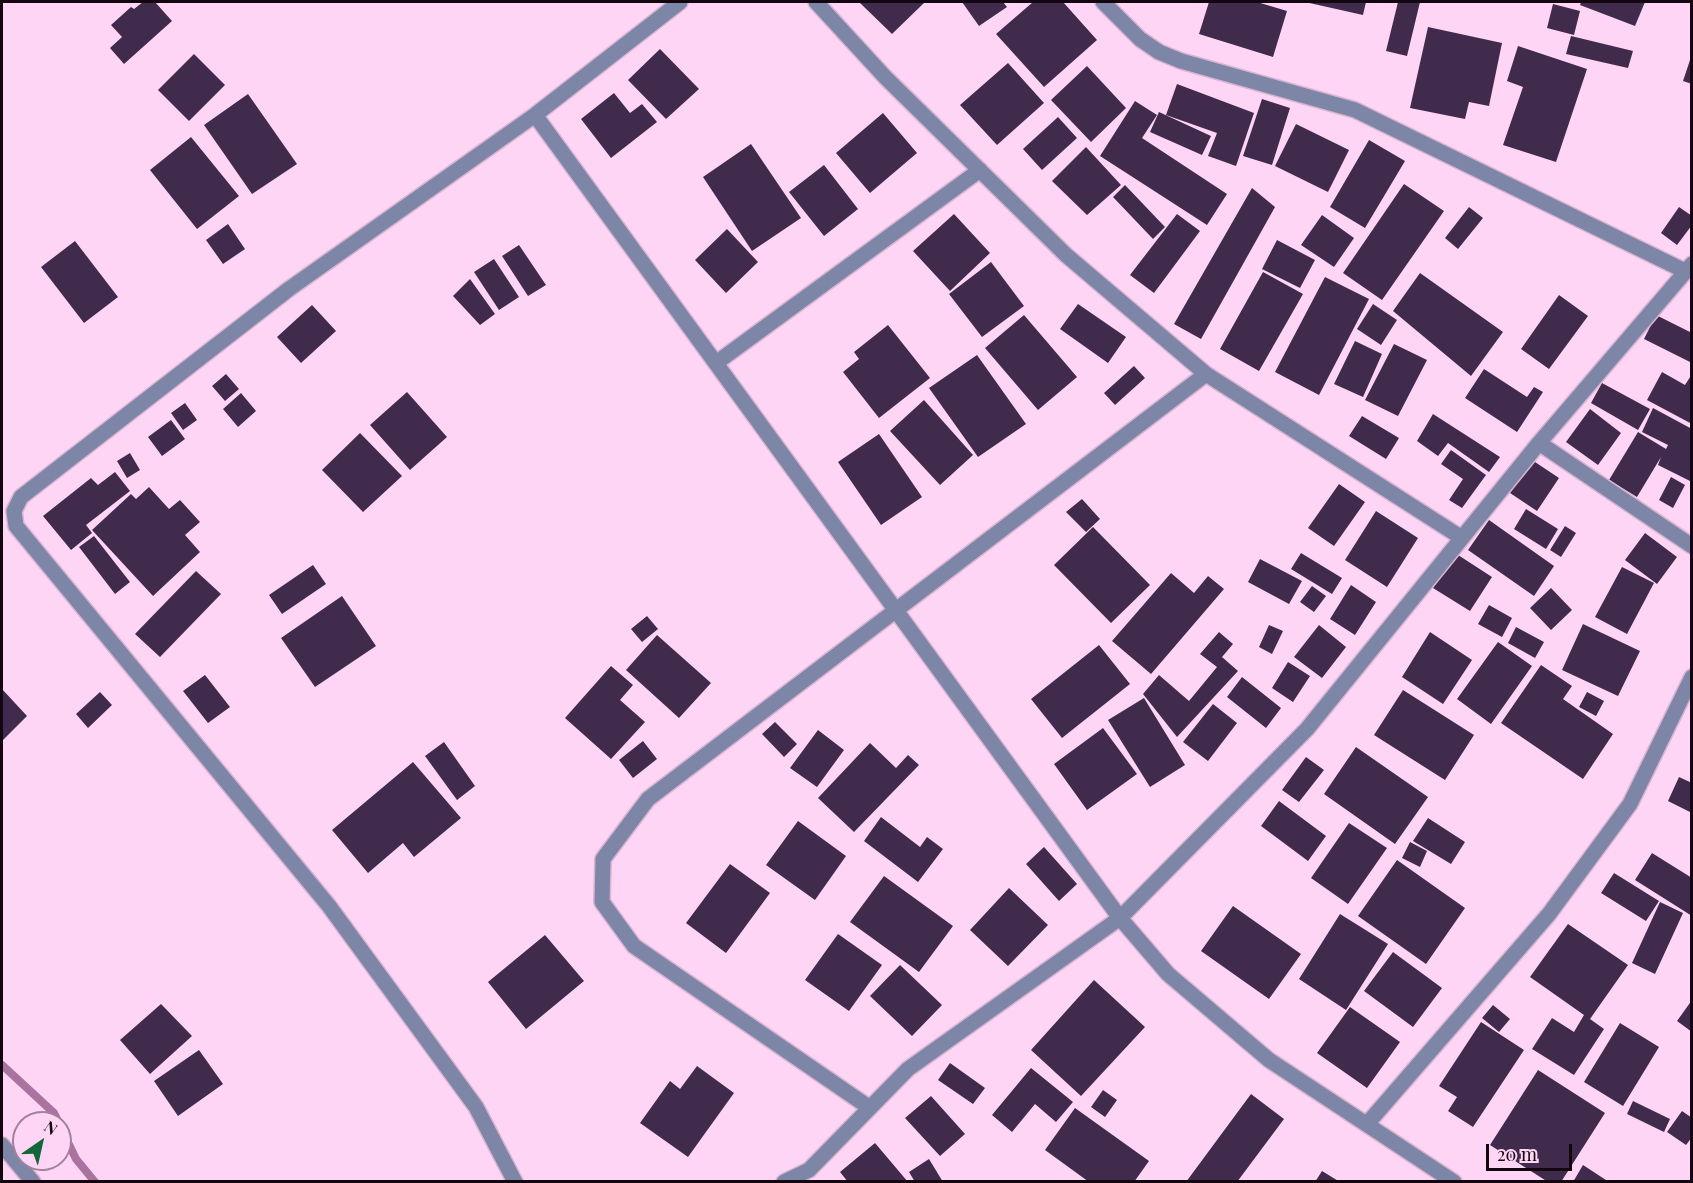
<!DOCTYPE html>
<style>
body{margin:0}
#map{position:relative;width:1693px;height:1183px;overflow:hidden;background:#fed5f5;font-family:"Playfair Display",serif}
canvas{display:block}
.frame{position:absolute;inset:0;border:3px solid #130611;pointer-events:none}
.north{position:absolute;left:12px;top:1111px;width:60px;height:60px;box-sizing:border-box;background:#fed5f5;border:2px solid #a0829a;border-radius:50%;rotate:34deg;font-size:16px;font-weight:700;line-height:24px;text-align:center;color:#130611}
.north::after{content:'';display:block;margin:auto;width:21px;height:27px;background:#116739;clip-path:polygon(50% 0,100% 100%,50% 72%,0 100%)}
.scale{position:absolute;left:1486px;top:1144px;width:86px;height:27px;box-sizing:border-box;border:3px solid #130611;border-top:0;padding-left:8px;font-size:18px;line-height:21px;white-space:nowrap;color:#130611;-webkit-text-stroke:4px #fed5f5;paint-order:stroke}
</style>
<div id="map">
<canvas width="1693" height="1183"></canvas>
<div class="frame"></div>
<div class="north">N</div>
<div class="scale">20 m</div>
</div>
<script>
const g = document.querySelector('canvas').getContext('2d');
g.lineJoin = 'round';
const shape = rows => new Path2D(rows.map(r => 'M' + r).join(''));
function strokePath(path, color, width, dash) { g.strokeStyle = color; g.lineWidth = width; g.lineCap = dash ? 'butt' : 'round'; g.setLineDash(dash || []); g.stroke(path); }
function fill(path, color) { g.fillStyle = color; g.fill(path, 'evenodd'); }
strokePath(shape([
 [2,1065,54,1113,59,1123],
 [60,1126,76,1159,95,1182]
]), '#aa739f', 8);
fill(shape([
 [143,2,155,2,172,21,124,64,110,48,122,37,111,25,131,7,134,9],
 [859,2,925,2,892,34],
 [962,2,1003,2,1007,7,979,26],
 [1033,2,1063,2,1097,40,1044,87,996,34],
 [1209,2,1257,2,1287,11,1273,57,1199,34],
 [1305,2,1366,2,1363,15],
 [1398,2,1420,2,1407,56,1386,51],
 [1581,2,1622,3,1622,2,1645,2,1635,26,1580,5],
 [1553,4,1580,11,1574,35,1547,28],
 [1428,27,1502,43,1489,106,1469,102,1465,119,1410,108],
 [1571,36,1633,51,1628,68,1566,54],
 [1518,46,1587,69,1556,162,1503,145,1523,87,1507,81],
 [660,49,699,89,666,119,628,80],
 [194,54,225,85,189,121,158,90],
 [1691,57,1692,57,1692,84,1683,81],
 [1008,63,1044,103,997,145,960,105],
 [1087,66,1126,108,1091,142,1051,100],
 [1177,84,1254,113,1236,166,1208,156,1217,133,1166,115],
 [614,93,630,113,642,104,657,122,611,158,581,119],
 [248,94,297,164,252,194,204,125],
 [1262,99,1290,108,1272,165,1243,156],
 [1135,101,1157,115,1142,138,1227,194,1207,225,1100,156],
 [1159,112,1211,136,1202,155,1150,132],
 [883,113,917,153,870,193,836,153],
 [1058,117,1077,138,1042,170,1023,149],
 [1296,124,1349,150,1328,192,1275,166],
 [191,137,239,196,197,229,150,170],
 [1369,140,1405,161,1365,228,1330,207],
 [751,144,801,218,752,251,703,177],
 [1086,147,1121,185,1087,215,1052,181],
 [824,165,858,209,824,236,789,192],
 [1404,184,1444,211,1382,300,1343,273],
 [1125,185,1165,227,1153,239,1113,197],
 [1252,188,1275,207,1201,339,1174,324],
 [1469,207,1483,218,1458,249,1445,238],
 [1679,207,1692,216,1692,225,1677,245,1661,233],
 [954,214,990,253,950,291,913,251],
 [1177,214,1200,231,1154,293,1130,275],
 [1322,215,1354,238,1334,267,1301,245],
 [228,224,245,249,223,264,206,240],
 [727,229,758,262,726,293,695,260],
 [1277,240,1315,260,1300,288,1262,269],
 [75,241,118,297,84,323,41,267],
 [519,245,546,285,528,296,502,256],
 [494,259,519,297,499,310,474,272],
 [991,262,1024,306,982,337,949,294],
 [1263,272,1303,294,1259,371,1220,349],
 [1420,273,1503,332,1471,376,1393,311],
 [1325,277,1369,299,1319,395,1275,372],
 [470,279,495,314,480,325,453,296],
 [1559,295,1588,316,1549,369,1521,349],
 [1078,304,1126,337,1108,363,1060,329],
 [1373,304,1397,320,1381,345,1357,329],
 [312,305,336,331,301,363,277,337],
 [1024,315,1077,377,1038,410,985,348],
 [1656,315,1692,333,1690,362,1644,339],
 [888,325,930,378,879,418,843,372,859,359,854,352],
 [1355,341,1382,354,1363,397,1334,384],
 [1394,344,1427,360,1398,416,1365,400],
 [977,355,1026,424,978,457,929,388],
 [1134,366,1145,378,1115,405,1104,393],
 [1484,369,1527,397,1534,387,1543,392,1517,432,1465,398],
 [1662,372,1685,385,1692,374,1692,424,1647,400],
 [226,374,239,389,225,401,212,386],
 [1602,383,1650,409,1638,430,1591,403],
 [407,392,447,437,410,470,370,425],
 [241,393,256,411,238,427,223,409],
 [924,400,973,455,940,485,890,431],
 [185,403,197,420,183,430,171,413],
 [1653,408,1692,429,1692,482,1658,465,1661,457,1637,497,1609,480,1638,432,1666,449,1668,445,1642,432],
 [1590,409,1621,433,1598,465,1566,442],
 [1433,414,1500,457,1489,472,1448,443,1438,456,1417,441],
 [1362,416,1399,438,1386,459,1349,436],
 [171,420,185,439,162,456,148,437],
 [360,433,402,476,363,512,322,470],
 [879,434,922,497,881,525,838,462],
 [1451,450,1486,475,1462,508,1449,500,1463,479,1441,464],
 [130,453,140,470,127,478,117,461],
 [1532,460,1559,478,1537,511,1510,493],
 [115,472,130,491,86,525,92,533,71,550,43,516,91,478,98,485],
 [1671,477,1685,485,1673,508,1659,500],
 [1339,484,1365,502,1334,546,1308,528],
 [149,487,169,509,180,500,200,522,185,535,200,552,153,596,92,530,131,494,136,499],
 [1082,499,1100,519,1086,532,1066,512],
 [1526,509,1558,529,1546,549,1514,529],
 [1376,511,1418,538,1387,587,1345,560],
 [1489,520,1554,566,1534,596,1468,550],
 [1565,526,1576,533,1561,557,1550,550],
 [1093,527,1150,585,1111,623,1054,565],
 [1645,533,1677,557,1657,584,1625,560],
 [94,536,130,582,115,594,79,547],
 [1301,553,1342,578,1332,594,1291,569],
 [1455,553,1492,577,1470,611,1433,588],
 [1260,559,1302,581,1289,604,1248,582],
 [313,565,326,584,282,614,269,595],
 [1622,567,1654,583,1627,634,1595,617],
 [196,571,221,594,160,657,135,634],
 [1171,573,1194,593,1208,576,1224,589,1151,674,1112,641],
 [1351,585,1376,602,1355,635,1330,619],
 [1312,586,1326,596,1314,612,1300,602],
 [1551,588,1572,610,1551,630,1530,608],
 [342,596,376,646,315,687,281,638],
 [1489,605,1512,618,1502,637,1478,624],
 [647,616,658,629,642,642,631,629],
 [1583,624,1640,651,1618,696,1562,670],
 [1269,625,1283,631,1272,654,1259,647],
 [1319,625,1346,647,1322,678,1294,657],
 [1516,627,1544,642,1535,658,1508,643],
 [1219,632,1233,644,1222,657,1238,671,1177,737,1143,694,1159,675,1189,701,1217,667,1200,654],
 [1430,632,1472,660,1443,704,1402,677],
 [657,635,711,683,679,718,626,670],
 [1498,642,1532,666,1491,724,1457,699],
 [1099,645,1130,684,1062,738,1031,699],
 [1288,662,1310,676,1293,702,1272,688],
 [1541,665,1572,686,1563,699,1613,734,1583,779,1501,723],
 [611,666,633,685,620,700,645,722,611,759,565,718],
 [205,675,230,707,208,723,183,691],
 [1242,677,1281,708,1266,728,1227,697],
 [2,689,27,716,2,741],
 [1403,690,1474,735,1445,780,1374,735],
 [100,692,112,705,88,728,76,714],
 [1587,692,1604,701,1596,716,1579,707],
 [1144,698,1185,765,1150,787,1108,720],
 [1213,704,1237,723,1208,761,1183,742],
 [775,722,797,744,784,757,762,734],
 [1103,728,1137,774,1087,810,1054,764],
 [818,730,844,750,817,787,790,768],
 [643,741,657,759,633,778,619,760],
 [444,742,475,786,457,800,425,756],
 [870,743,896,768,908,755,919,765,854,832,818,798],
 [1356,747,1428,797,1395,844,1324,794],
 [1306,757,1324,770,1299,802,1282,790],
 [413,762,461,818,414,857,403,843,368,873,332,830],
 [1679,777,1692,783,1692,813,1668,801],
 [1279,801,1326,836,1308,861,1261,826],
 [881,817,920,847,927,837,943,849,918,882,864,841],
 [1428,818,1465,842,1451,864,1413,841],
 [798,821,846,856,815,900,766,865],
 [1349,823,1387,848,1348,904,1311,878],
 [1410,842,1427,851,1420,867,1402,858],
 [1044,847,1077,884,1059,901,1026,864],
 [1652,853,1692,878,1692,916,1635,880],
 [1397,860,1465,908,1426,964,1358,916],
 [730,864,770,893,726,953,686,923],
 [1614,873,1659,901,1646,921,1601,893],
 [884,876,953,926,919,972,850,922],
 [1009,888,1048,925,1008,966,970,930],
 [1660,902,1683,913,1655,974,1632,963],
 [1233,906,1301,954,1269,999,1201,951],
 [1340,914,1388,944,1346,1010,1299,979],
 [1568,924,1628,965,1590,1019,1604,1029,1574,1075,1532,1049,1552,1018,1574,1032,1584,1015,1530,977],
 [838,934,882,965,849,1011,805,980],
 [545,935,584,981,526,1029,488,982],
 [1393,952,1442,988,1413,1027,1364,991],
 [900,965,942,1005,912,1036,870,996],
 [1094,980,1145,1027,1081,1096,1031,1050],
 [1692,1000,1692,1032,1677,1021],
 [161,1004,192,1036,150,1074,120,1040],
 [1493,1005,1510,1019,1499,1032,1482,1018],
 [1350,1007,1400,1042,1367,1088,1317,1053],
 [1481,1022,1524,1050,1473,1127,1448,1111,1457,1097,1439,1086],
 [1620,1023,1659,1047,1623,1106,1584,1082],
 [199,1050,223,1084,178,1116,154,1081],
 [950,1063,985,1088,973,1104,938,1080],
 [697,1066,734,1093,688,1157,640,1123,670,1081,680,1089],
 [1031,1068,1073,1102,1056,1122,1035,1104,1012,1132,992,1115],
 [1538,1070,1605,1113,1561,1182,1548,1182,1490,1145],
 [1103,1090,1117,1100,1105,1117,1091,1107],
 [1251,1094,1284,1119,1237,1182,1186,1182],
 [931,1096,965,1134,940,1156,905,1118],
 [1633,1101,1670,1119,1664,1132,1627,1114],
 [1075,1108,1149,1161,1134,1182,1089,1182,1045,1150],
 [1682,1111,1692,1118,1692,1137,1686,1145,1667,1132],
 [875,1143,908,1182,848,1182,840,1172],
 [929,1159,943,1182,915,1182,909,1172],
 [1583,1165,1609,1182,1573,1182],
 [1322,1171,1340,1182,1315,1182]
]), '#412b4c');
const street = shape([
 [816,2,885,77,1066,255,1206,374,1462,538],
 [1103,2,1140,39,1159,52,1181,61,1355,110,1685,271],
 [535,115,1120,918,1168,974,1269,1060,1454,1182],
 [716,363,980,170],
 [1539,443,1692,546],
 [870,1108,634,946,602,902,603,859,648,799,1206,374],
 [1367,1124,1549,914,1630,804,1692,677],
 [2,1145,33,1182],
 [515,1182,476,1107,329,906,16,526,14,511,21,497,289,289,535,115,680,2],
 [784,1182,809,1170,908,1069,1120,918,1307,729,1539,443,1692,264]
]);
strokePath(street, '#d8b4d1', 18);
strokePath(street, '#7d86a7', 15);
</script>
